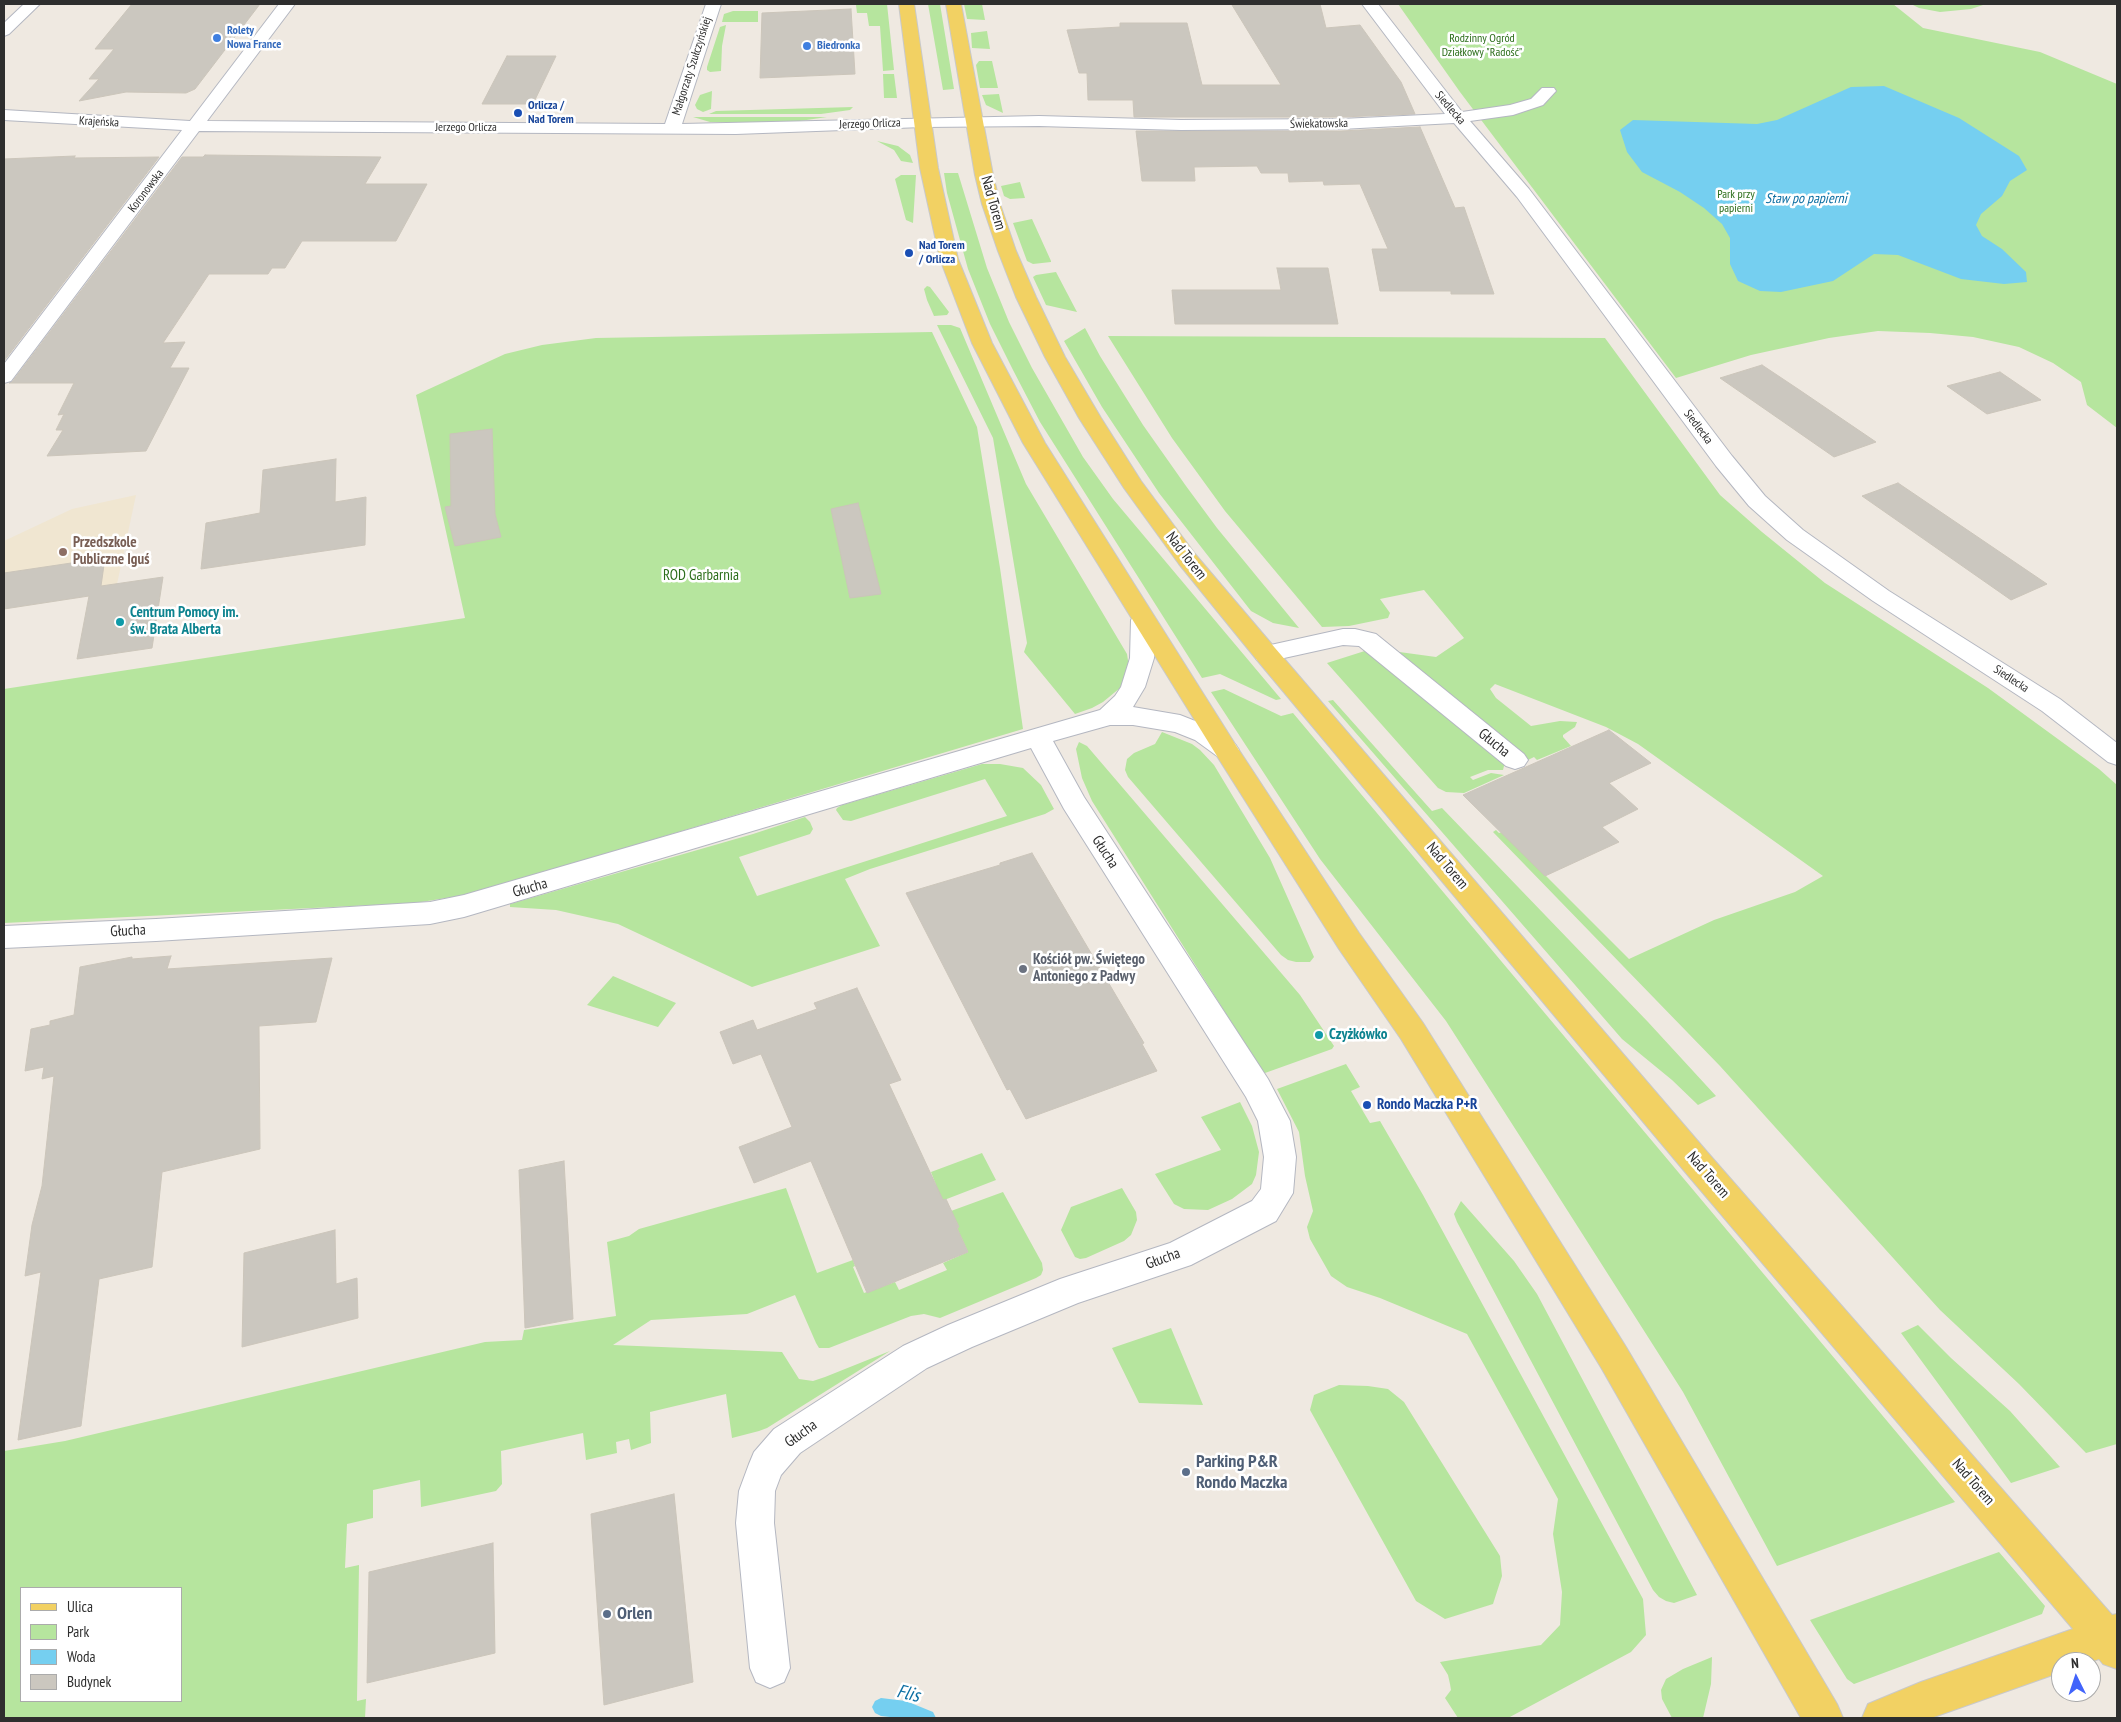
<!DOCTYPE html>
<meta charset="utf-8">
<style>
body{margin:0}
#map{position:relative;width:2121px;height:1722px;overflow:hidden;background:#efe9e1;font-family:"PT Sans Narrow",sans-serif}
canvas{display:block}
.frame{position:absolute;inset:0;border:5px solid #2e2e2e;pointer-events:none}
.legend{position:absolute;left:20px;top:1587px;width:162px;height:115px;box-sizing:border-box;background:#fff;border:1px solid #ababab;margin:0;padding:6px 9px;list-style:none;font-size:15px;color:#2e2e2e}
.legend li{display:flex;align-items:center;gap:10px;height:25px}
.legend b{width:25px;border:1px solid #ababab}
.north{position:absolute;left:2051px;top:1652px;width:50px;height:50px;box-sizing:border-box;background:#fff;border:1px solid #ababab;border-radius:50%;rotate:356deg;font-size:14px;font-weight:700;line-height:20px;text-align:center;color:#2e2e2e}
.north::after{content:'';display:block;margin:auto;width:18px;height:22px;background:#4264fb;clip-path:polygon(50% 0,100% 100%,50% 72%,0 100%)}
</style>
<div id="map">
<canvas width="2121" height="1722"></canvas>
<div class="frame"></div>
<ul class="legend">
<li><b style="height:6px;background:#f2d163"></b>Ulica</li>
<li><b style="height:14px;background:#b6e59e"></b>Park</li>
<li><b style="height:14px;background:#75cff0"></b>Woda</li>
<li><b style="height:14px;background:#cbc7bf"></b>Budynek</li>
</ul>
<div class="north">N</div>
</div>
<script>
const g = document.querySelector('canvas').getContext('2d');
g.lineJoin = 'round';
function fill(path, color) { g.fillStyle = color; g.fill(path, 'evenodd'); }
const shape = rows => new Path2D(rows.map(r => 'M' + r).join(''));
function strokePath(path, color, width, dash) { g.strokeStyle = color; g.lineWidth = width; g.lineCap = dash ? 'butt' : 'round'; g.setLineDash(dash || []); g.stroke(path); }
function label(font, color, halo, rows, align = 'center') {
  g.font = font + ' "PT Sans Narrow",sans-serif'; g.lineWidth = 5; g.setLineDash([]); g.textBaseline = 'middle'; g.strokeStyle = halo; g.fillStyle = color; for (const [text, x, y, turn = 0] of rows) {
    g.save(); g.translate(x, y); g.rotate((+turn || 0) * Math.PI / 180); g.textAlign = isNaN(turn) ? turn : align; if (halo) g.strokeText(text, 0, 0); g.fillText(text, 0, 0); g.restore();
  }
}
fill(shape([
 [136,495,117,584,89,596,4,609,4,541,72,509]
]), '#f0e6d1');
fill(shape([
 [887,4,894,70,883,71,880,26,869,26,867,13,857,13,856,5],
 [928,4,940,4,954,89,943,90],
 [964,4,982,4,985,20,967,19],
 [1398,4,1893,4,1923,28,2040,52,2117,84,2117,428,2087,405,2081,382,2053,363,2019,347,1973,337,1930,333,1878,331,1829,338,1751,355,1676,378,1460,92],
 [1911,4,1986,4,1971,9,1940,12,1919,8],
 [733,11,758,11,758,22,722,22,724,14],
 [726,25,722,46,721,71,710,72,707,70,707,67,720,27],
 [987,31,990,49,972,48,971,33],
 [979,61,992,61,998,88,980,88,976,65],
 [883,74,894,74,897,98,884,98],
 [712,91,711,109,703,112,697,109,695,105,700,95],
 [999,94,1003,113,986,105,982,95],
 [853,107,850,110,821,114,709,114,716,111],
 [693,117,827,117,786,123,710,122],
 [877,141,898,146,910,155,913,163,901,161,894,150],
 [944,173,958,173,987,268,1009,322,1032,368,1083,457,1113,499,1281,699,1276,700,1220,674,1202,678,1040,422,1013,370,990,324,968,269,947,193],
 [901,175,916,175,913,223,906,220,895,179],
 [1020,182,1025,198,1010,199,1004,196,1001,186],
 [1032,219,1051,261,1051,262,1033,264,1027,261,1013,223],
 [1056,272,1077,312,1046,305,1033,277,1036,275],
 [927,286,930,287,949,312,947,315,934,316,927,300,924,289],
 [937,325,951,325,960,328,1026,484,1127,654,1129,667,1120,688,1103,702,1092,708,1075,714,1024,652,1027,643,993,438],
 [1085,328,1100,356,1143,425,1186,486,1217,528,1299,628,1273,623,1251,611,1159,493,1102,407,1064,341],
 [932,332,977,427,1000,568,1023,729,471,894,415,903,4,923,4,689,465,618,416,395,505,354,542,345,596,338],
 [1108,336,1605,338,1720,495,1762,532,1825,583,1988,688,2099,769,2117,785,2117,1444,2086,1453,2019,1384,1940,1310,1720,1066,1493,832,1496,830,1499,833,1502,832,1629,959,1714,920,1795,892,1823,876,1638,744,1606,727,1495,684,1490,689,1496,698,1531,726,1560,721,1577,722,1575,727,1563,735,1563,737,1571,746,1537,760,1534,757,1528,760,1412,664,1392,651,1436,657,1464,638,1424,590,1380,599,1390,613,1388,618,1349,626,1322,627,1225,511,1172,438],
 [1371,649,1505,762,1503,770,1488,770,1470,777,1473,780,1491,773,1504,775,1464,793,1446,792,1438,788,1327,663],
 [1224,689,1281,716,1293,713,1955,1502,1777,1566,1683,1392,1548,1180,1446,1021,1320,859,1211,692],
 [1333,700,1432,811,1442,808,1648,1022,1716,1096,1698,1105,1672,1080,1622,1039,1328,701],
 [1162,732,1192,744,1200,750,1214,765,1270,858,1314,957,1310,962,1296,962,1288,960,1281,955,1128,777,1125,770,1127,759,1134,753,1155,744],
 [1079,742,1087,746,1300,995,1334,1046,1332,1049,1265,1073,1262,1071,1092,801,1082,778,1076,749],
 [982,764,1000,764,1023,768,1041,785,1054,809,1045,814,870,869,845,879,880,946,752,987,618,924,556,910,510,907,510,904,753,834,805,817,810,822,813,829,810,834,739,857,757,896,1007,816,985,779,851,821,843,820,836,810,837,808,842,805],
 [613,976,676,1003,658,1027,587,1005],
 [1346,1064,1360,1087,1351,1091,1370,1123,1380,1121,1423,1195,1643,1599,1646,1635,1631,1652,1508,1718,1458,1718,1445,1698,1451,1690,1450,1684,1448,1675,1440,1662,1541,1645,1560,1625,1562,1592,1553,1534,1558,1499,1467,1334,1380,1298,1347,1287,1331,1276,1310,1239,1307,1227,1313,1211,1305,1176,1299,1132,1277,1089],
 [1240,1102,1252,1126,1259,1152,1256,1175,1252,1184,1232,1199,1208,1210,1184,1209,1174,1204,1155,1174,1221,1150,1201,1117],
 [982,1153,996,1180,939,1202,932,1187,936,1185,931,1172],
 [786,1188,817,1273,853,1260,855,1266,853,1267,864,1293,895,1282,899,1290,947,1270,943,1263,968,1252,957,1228,959,1227,951,1211,1003,1192,1042,1263,1043,1270,1041,1275,1036,1278,940,1318,924,1314,911,1316,829,1348,819,1348,816,1343,795,1295,747,1314,651,1320,613,1345,782,1352,799,1379,813,1381,825,1377,890,1351,767,1428,759,1431,732,1438,726,1394,650,1412,651,1443,631,1450,629,1439,616,1442,617,1453,586,1460,583,1433,501,1451,502,1484,496,1491,421,1507,420,1480,373,1490,373,1518,347,1524,345,1568,359,1565,357,1701,366,1699,365,1718,4,1718,4,1451,65,1441,485,1342,522,1340,524,1330,616,1316,607,1242,629,1236,639,1229],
 [21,1588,181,1588,181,1701,21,1701],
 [1122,1188,1136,1212,1137,1220,1131,1235,1124,1241,1086,1258,1080,1259,1075,1257,1061,1230,1071,1207],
 [1461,1201,1514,1261,1537,1294,1697,1595,1674,1603,1666,1601,1659,1597,1653,1590,1457,1222,1454,1214],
 [1918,1325,1951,1358,2010,1411,2060,1467,2011,1483,1901,1333],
 [1171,1328,1203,1405,1139,1403,1112,1348],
 [1339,1385,1368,1386,1388,1389,1404,1402,1500,1556,1502,1576,1493,1604,1445,1619,1416,1601,1310,1410,1314,1395],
 [1999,1552,2045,1606,2042,1614,1854,1684,1847,1679,1810,1620],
 [1712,1657,1711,1684,1703,1718,1672,1718,1662,1699,1661,1690,1666,1679,1683,1669]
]), '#b6e59e');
fill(shape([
 [1884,86,1959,118,2019,156,2027,170,2010,181,2002,196,1981,214,1976,225,1982,236,2002,249,2026,272,2027,282,2004,284,1961,279,1898,255,1874,254,1833,281,1781,292,1760,291,1738,281,1730,264,1730,238,1722,224,1704,208,1680,192,1642,172,1627,152,1620,130,1633,120,1757,124,1777,120,1851,87]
]), '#75cff0');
fill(shape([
 [881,1698,906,1701,933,1712,936,1718,899,1718,881,1716,875,1713,872,1707,875,1701,881,1698]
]), '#75cff0');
const building = shape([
 [132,4,260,4,195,89,186,93,126,92,79,101,99,79,89,79,114,49,95,49,132,4],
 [1320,4,1326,28,1360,25,1401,82,1415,114,1341,117,1134,117,1133,100,1088,100,1087,73,1079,73,1067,30,1120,27,1120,23,1187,23,1202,85,1281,85,1232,5,1320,4],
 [851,9,855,74,760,78,762,13,851,9],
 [507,56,556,56,533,104,482,104,507,56],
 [1420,127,1455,208,1464,207,1494,294,1451,294,1451,291,1380,291,1372,249,1388,249,1360,184,1324,185,1323,181,1289,182,1288,173,1261,173,1257,166,1194,167,1195,181,1142,181,1136,131,1341,131,1420,127],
 [205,155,381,157,365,184,427,184,396,241,302,241,285,268,272,268,268,274,209,274,163,343,185,342,170,368,189,368,146,451,47,456,63,430,56,430,64,414,58,415,74,383,9,383,12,382,182,157,203,157,205,155],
 [75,156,74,158,159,157,4,361,4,159,75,156],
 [1277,268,1328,268,1338,324,1175,324,1172,290,1281,290,1277,268],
 [1762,365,1798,389,1876,442,1834,457,1720,378,1762,365],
 [2000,372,2041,400,1987,414,1947,386,2000,372],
 [492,429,495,514,501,537,455,546,445,507,451,506,450,434,492,429],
 [336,459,335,502,366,497,365,545,201,569,206,523,260,513,263,470,336,459],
 [1898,483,2047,584,2011,600,1862,496,1898,483],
 [858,503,881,594,850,598,831,509,858,503],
 [105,558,101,586,163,577,152,648,77,659,89,596,4,609,4,573,105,558],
 [1609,730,1651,763,1609,783,1638,809,1602,827,1619,842,1545,876,1463,795,1609,730],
 [1032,853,1144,1043,1142,1044,1157,1071,1026,1119,1010,1089,1007,1090,906,893,1000,865,1000,863,1032,853],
 [171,956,167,969,332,958,316,1022,259,1026,260,1149,162,1172,152,1267,99,1279,81,1426,18,1440,41,1272,25,1276,32,1225,42,1186,54,1076,42,1079,44,1067,25,1071,31,1029,50,1025,50,1021,74,1015,80,967,132,957,132,959,171,956],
 [857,988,901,1080,889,1084,943,1200,946,1199,959,1227,957,1228,968,1252,867,1293,811,1161,754,1183,739,1147,792,1127,761,1054,733,1064,720,1032,753,1020,757,1030,817,1009,814,1003,857,988],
 [564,1161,573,1319,525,1328,519,1170,564,1161],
 [335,1230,336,1284,357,1278,358,1318,242,1347,244,1253,335,1230],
 [674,1494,693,1682,604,1705,591,1514,674,1494],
 [493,1543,495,1653,367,1683,369,1572,493,1543]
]);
fill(building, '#cbc7bf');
strokePath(building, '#cbc5ba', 1);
const minor = shape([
 [24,4,40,4,9,34,4,36,4,23,24,4],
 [279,4,295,4,207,121,665,124,706,4,721,4,682,124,1039,116,1181,120,1341,119,1445,114,1362,4,1378,4,1462,112,1510,105,1531,99,1542,88,1554,88,1556,91,1543,105,1513,115,1470,121,1529,189,1732,456,1765,496,1803,530,1889,591,2060,699,2117,743,2117,765,2108,762,2042,711,1873,601,1787,540,1749,506,1716,466,1517,197,1454,123,1341,129,1181,130,1039,126,923,127,736,134,199,131,11,381,4,383,4,364,182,130,4,120,4,110,190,121,279,4],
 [1143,612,1151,615,1155,620,1154,658,1145,687,1133,707,1180,715,1213,728,1235,744,1239,750,1235,756,1226,759,1217,756,1195,740,1175,732,1133,725,1110,725,1053,741,1084,797,1268,1079,1290,1121,1296,1157,1293,1193,1276,1221,1191,1265,1078,1303,972,1347,927,1368,800,1453,781,1475,775,1491,774,1523,790,1668,784,1682,770,1688,756,1682,750,1668,736,1523,739,1491,749,1464,754,1452,774,1429,903,1346,948,1325,1060,1279,1170,1243,1252,1201,1261,1189,1264,1157,1258,1121,1246,1097,1064,809,1031,748,464,917,430,924,156,941,4,948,4,926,156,919,430,902,464,895,1100,710,1115,696,1121,687,1130,658,1131,620,1135,615,1143,612],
 [1343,629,1355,629,1376,634,1524,754,1528,760,1524,766,1515,769,1506,766,1359,646,1343,645,1266,662,1257,660,1254,654,1257,648,1343,629]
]);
const major = shape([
 [899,4,914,4,938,168,958,259,992,343,1045,443,1235,744,1359,933,1423,1023,1626,1347,1837,1704,1843,1718,1801,1718,1602,1369,1401,1039,1339,949,1217,756,1023,443,972,343,940,259,920,168,899,4],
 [946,4,961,4,993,175,1000,204,1016,251,1036,297,1065,357,1101,418,1141,481,1195,554,1275,648,1708,1153,2112,1615,2117,1614,2117,1669,2103,1664,2099,1659,2090,1662,2061,1662,2061,1672,1931,1718,1862,1718,1868,1704,1921,1682,2073,1629,1686,1173,1257,660,1179,564,1124,488,1079,418,1045,357,1016,297,998,251,982,204,975,175,946,4]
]);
strokePath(minor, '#b4b7c1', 2);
strokePath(major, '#c9c9c9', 2);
fill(minor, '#fff');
fill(major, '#f2d163');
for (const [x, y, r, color] of [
 [217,38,5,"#3f7fe0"],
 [807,46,5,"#3f7fe0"],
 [518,113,5,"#1a4fb4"],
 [909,253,5,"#1a4fb4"],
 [63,552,5,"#8d6e63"],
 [120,622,5,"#0f9aa8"],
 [1023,969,5,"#6b7280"],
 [1319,1035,5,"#0f9aa8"],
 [1367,1105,5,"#1a4fb4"],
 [1186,1472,5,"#5c6f8a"],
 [607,1614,5,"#5c6f8a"]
]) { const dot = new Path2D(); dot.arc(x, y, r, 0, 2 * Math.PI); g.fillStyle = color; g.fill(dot); strokePath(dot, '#fff', 2); }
label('bold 12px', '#366cbe', '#fff', [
 ["Rolety",227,31],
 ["Nowa France",227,45],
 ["Biedronka",817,46]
], 'left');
label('12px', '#2c6e1b', '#fff', [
 ["Rodzinny Ogród",1482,39],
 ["Działkowy \"Radość\"",1482,53],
 ["Park przy",1736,195],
 ["papierni",1736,209]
]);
label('12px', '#2e2e2e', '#fff', [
 ["Małgorzaty Szułczyńskiej",692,66,-72],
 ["Siedlecka",1450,108,49],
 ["Krajeńska",99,122,3],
 ["Jerzego Orlicza",870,124,-2],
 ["Świekatowska",1319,124,-1],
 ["Jerzego Orlicza",466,128],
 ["Koronowska",146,191,-53],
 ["Siedlecka",1698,427,53],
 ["Siedlecka",2011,679,33]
]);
label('bold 12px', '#164399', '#fff', [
 ["Orlicza /",528,106],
 ["Nad Torem",528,120],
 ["Nad Torem",919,246],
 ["/ Orlicza",919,260]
], 'left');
label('italic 14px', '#0d6fa3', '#fff', [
 ["Staw po papierni",1806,199]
]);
label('15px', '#2e2e2e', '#fff', [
 ["Nad Torem",993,203,74],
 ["Nad Torem",1186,556,52],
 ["Głucha",1494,743,39],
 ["Głucha",1105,852,57],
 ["Nad Torem",1447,866,50],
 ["Głucha",530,888,-16],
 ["Głucha",128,931,-3],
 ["Nad Torem",1708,1175,49],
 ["Głucha",1163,1259,-20],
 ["Głucha",801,1434,-36],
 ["Nad Torem",1973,1482,49]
]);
label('bold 15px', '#785e54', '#fff', [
 ["Przedszkole",73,543],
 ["Publiczne Iguś",73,560]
], 'left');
label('15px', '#2c6e1b', '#fff', [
 ["ROD Garbarnia",701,576]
]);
label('bold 15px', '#0d838f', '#fff', [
 ["Centrum Pomocy im.",130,613],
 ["św. Brata Alberta",130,630],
 ["Czyżkówko",1329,1035]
], 'left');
label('bold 15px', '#5b616d', '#fff', [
 ["Kościół pw. Świętego",1033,960],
 ["Antoniego z Padwy",1033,977]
], 'left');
label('bold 15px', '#164399', '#fff', [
 ["Rondo Maczka P+R",1377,1105]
], 'left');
label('bold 18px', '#4e5e75', '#fff', [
 ["Parking P&R",1196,1462],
 ["Rondo Maczka",1196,1483],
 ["Orlen",617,1614]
], 'left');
label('italic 19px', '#0d6fa3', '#fff', [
 ["Flis",908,1694,13]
]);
</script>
